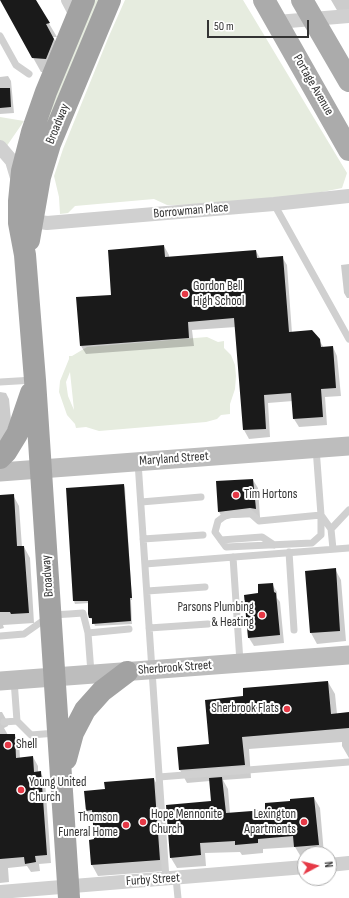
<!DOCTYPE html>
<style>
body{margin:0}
#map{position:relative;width:349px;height:898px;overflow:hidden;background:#fff;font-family:"Sofia Sans Condensed",sans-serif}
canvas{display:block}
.north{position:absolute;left:297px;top:846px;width:40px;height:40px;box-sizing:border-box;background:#fff;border:1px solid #adadad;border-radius:50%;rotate:83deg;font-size:11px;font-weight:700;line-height:16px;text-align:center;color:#333}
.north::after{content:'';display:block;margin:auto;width:14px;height:18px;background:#e63946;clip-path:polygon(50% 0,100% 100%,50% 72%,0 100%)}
.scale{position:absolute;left:207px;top:20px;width:102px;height:18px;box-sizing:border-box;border:2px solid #333;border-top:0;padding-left:5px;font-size:12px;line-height:14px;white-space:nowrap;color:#333;-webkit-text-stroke:3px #fff;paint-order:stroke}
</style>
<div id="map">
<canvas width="349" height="898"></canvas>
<div class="north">N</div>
<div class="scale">50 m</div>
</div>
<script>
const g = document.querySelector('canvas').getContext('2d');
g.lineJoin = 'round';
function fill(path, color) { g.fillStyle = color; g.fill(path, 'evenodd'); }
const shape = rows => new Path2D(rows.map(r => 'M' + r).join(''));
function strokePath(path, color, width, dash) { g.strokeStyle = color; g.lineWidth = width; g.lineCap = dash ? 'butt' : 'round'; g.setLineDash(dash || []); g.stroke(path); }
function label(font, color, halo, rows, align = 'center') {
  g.font = font + ' "Sofia Sans Condensed",sans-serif'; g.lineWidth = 4; g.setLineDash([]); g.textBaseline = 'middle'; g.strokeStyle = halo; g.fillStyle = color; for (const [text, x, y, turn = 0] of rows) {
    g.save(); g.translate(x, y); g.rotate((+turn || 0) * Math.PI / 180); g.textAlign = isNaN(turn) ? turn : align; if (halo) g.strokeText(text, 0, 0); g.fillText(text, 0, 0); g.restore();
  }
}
fill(shape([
 [94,0,102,0,47,132,38,138],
 [125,0,243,0,347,173,342,188,262,204,167,205,154,199,75,206,68,213,60,214,59,197,54,176,63,149,109,36],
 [0,117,24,121,4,150,0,147],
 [207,337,218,342,224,341,224,348,231,355,235,365,236,376,235,389,230,404,230,414,221,415,217,419,206,422,99,431,86,427,76,428,75,424,67,415,59,392,60,381,69,359,69,356,72,356,87,347],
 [70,372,74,410,68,396,66,382]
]), '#e6ecdf');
fill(shape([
 [1,0,35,0,57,37,53,37,62,53,54,73,41,72],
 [331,0,349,0,349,11,338,12],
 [8,76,11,81,14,113,0,114,0,77],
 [164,246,169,255,169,258,256,251,260,258,282,257,287,265,292,333,319,340,324,348,333,347,337,356,341,396,325,397,327,425,299,427,294,419,293,401,268,403,270,437,249,439,244,430,236,327,192,330,194,346,86,354,81,346,112,296],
 [349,264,349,298,347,298,344,293,341,265],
 [0,392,6,393,9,399,11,420,0,448],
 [253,480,258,488,260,517,231,518,224,520,219,512],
 [124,485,125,488,132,600,131,600,132,624,95,626,93,620,90,618,89,603,75,604,74,601,67,489],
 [13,495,19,506,22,547,24,547,30,558,34,623,3,625,4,628,0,629,0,496],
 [335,569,341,580,346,641,317,644,311,633],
 [272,584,277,592,277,598,280,602,284,643,254,646,249,638,245,596,260,594],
 [328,682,335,694,337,714,349,713,349,758,342,746,342,742,249,749,251,778,223,780,228,789,230,814,267,811,314,798,320,808,324,854,305,854,305,857,301,857,295,847,263,849,263,853,242,855,240,852,205,853,206,866,177,868,171,858,212,802,210,781,187,783,180,770,178,748,210,745,244,697],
 [0,712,2,712,7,721,8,726,4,728,8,735,14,735,19,743,20,758,33,757,38,766,38,772,40,772,45,781,51,863,39,864,40,871,31,872,27,866,8,868,9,882,0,883],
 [154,779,160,790,165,871,98,876,92,865,90,840,95,840,93,821,87,811]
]), '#0003');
fill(shape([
 [0,0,36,0,50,23,46,24,54,39,46,59,32,58],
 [0,88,10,88,11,107,0,108],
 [164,245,165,257,256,250,257,258,283,256,289,332,312,330,320,339,321,347,333,346,336,388,321,389,323,417,293,419,291,393,264,395,266,429,243,430,234,318,188,322,189,338,80,346,76,297,111,295,108,250],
 [253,479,256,509,250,508,218,512,216,481],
 [124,484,132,598,130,598,131,621,92,624,92,618,89,618,88,614,88,601,73,601,66,488],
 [14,494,17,546,24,546,29,613,11,614,10,612,0,612,0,495],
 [336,568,340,631,310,633,305,571],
 [273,583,274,592,276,593,280,635,248,638,244,595,258,593,258,584],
 [328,681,331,714,349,712,349,728,242,737,245,765,179,770,177,747,209,744,205,700,243,696,243,688],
 [0,734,15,734,16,758,33,756,34,772,41,771,47,855,35,856,36,862,25,864,24,857,0,859],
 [222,777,226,813,265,810,265,803,290,801,290,799,314,797,319,845,294,847,293,836,258,839,258,843,235,845,235,841,200,843,201,855,170,858,166,805,211,801,209,778],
 [154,778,160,860,91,865,89,840,94,839,92,810,86,811,84,791,105,789,104,782]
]), '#1a1a1a');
strokePath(shape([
 [0,36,16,65,29,74],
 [274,204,349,339],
 [0,382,34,380],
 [316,448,321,515,259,521,250,513,226,515,218,521,215,532,226,547,312,543,321,535,321,515],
 [138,462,166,879],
 [141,502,201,497],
 [321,515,331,529,333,549],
 [331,529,349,510],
 [143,539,203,535],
 [221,540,262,537,274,545],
 [289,552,294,630],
 [233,557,240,662],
 [145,564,349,548],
 [147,591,205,587],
 [149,628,208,624],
 [88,633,91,673],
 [0,636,24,634,51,615,69,614,83,613,88,633,129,629],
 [14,680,17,721,31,735,56,733],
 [4,722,17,721],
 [159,777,349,762],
 [176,878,178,898]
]), '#d0d0d0', 7);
strokePath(shape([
 [68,0,77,17],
 [277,22,349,16],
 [0,147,12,161,18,181],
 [33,221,47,223,274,204,349,196],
 [329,865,349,863],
 [0,892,305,867]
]), '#d0d0d0', 14);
strokePath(shape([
 [0,472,349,446],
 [0,681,349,655]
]), '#bdbdbd', 19);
strokePath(shape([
 [264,0,349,150],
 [302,0,349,81]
]), '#ababab', 22);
strokePath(shape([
 [29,240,40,177,50,144,110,0],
 [0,458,6,452,17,434,31,393],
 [66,759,73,733,85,710,102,691,127,672],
 [69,898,35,380,25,255,19,223,19,201,22,171,32,132,46,92,84,0]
]), '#a2a2a2', 22);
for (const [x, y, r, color] of [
 [185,294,4,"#e63946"],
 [236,495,4,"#e63946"],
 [262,615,4,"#e63946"],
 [287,709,4,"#e63946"],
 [8,745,4,"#e63946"],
 [21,790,4,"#e63946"],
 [143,822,4,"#e63946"],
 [304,822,4,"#e63946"],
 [126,825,4,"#e63946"]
]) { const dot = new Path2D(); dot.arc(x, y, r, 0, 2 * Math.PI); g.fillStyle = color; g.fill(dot); strokePath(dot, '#fff', 1.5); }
label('13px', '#333', '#fff', [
 ["Portage Avenue",313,85,60],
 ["Broadway",58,124,-68],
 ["Borrowman Place",191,211,-5],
 ["Maryland Street",174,459,-4],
 ["Broadway",48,576,-94],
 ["Sherbrook Street",175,668,-4],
 ["Furby Street",153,880,-4]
]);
label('13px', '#333', '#fff', [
 ["Gordon Bell",193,287],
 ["High School",193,302],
 ["Tim Hortons",244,495],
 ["Parsons Plumbing",254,608,"right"],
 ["& Heating",254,623,"right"],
 ["Sherbrook Flats",279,709,"right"],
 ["Shell",16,745],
 ["Young United",29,783],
 ["Church",29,798],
 ["Hope Mennonite",151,815],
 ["Church",151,830],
 ["Lexington",296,815,"right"],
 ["Apartments",296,830,"right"],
 ["Thomson",118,818,"right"],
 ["Funeral Home",118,833,"right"]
], 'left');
</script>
